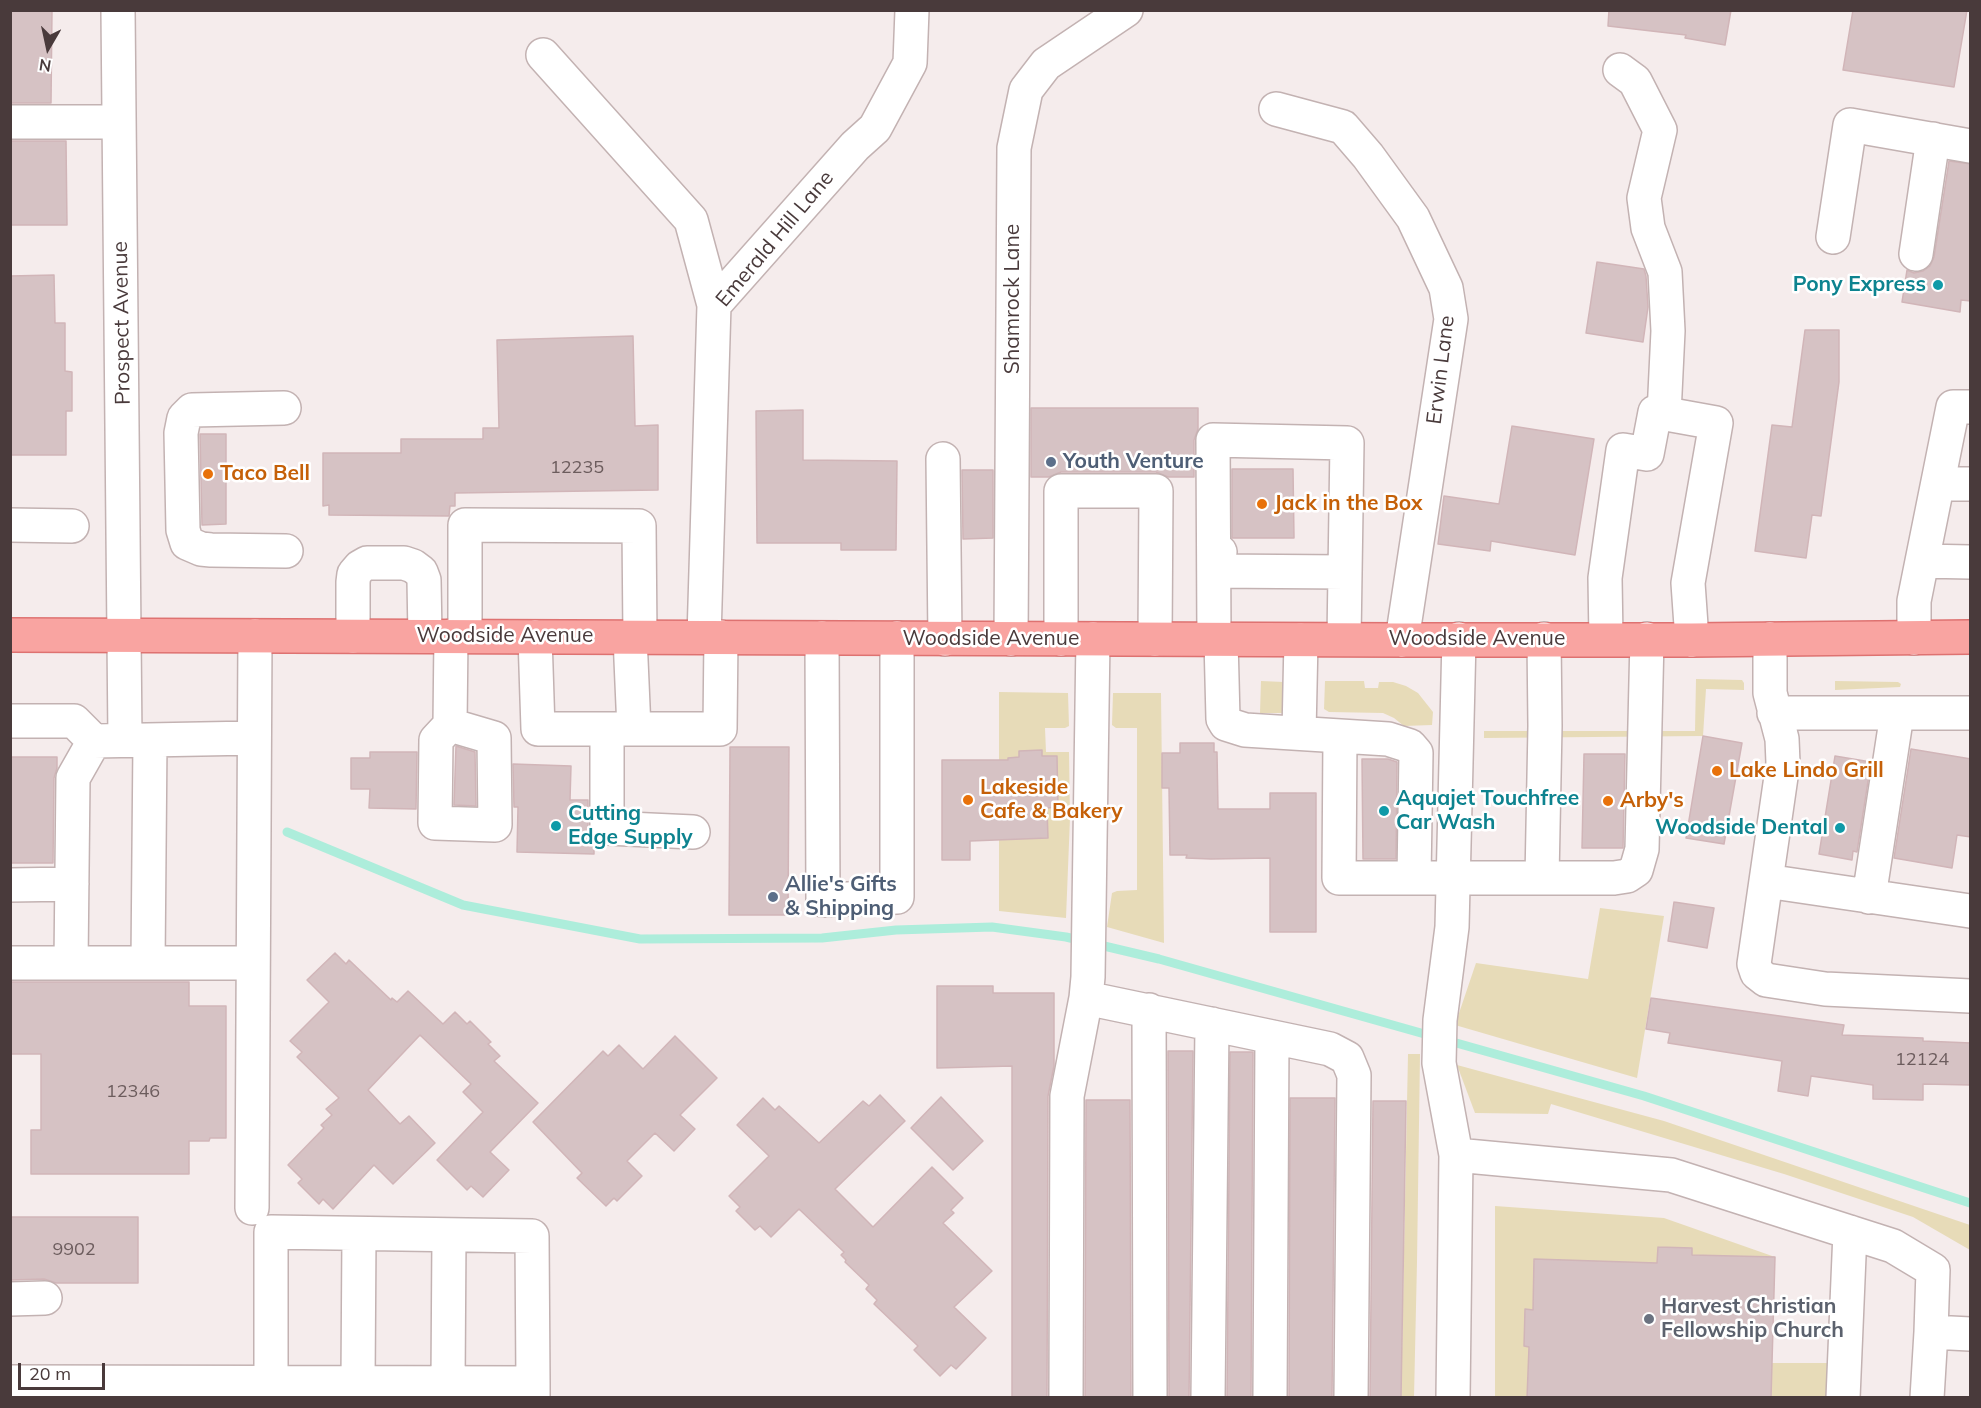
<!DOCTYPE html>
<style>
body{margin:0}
#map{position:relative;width:1981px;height:1408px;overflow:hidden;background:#f5ecec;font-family:Mulish,sans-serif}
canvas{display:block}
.frame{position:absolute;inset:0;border:12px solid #493a3b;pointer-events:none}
.north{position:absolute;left:18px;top:18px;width:60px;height:60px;-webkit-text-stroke:4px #fff;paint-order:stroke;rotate:189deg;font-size:16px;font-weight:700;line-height:24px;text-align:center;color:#493a3b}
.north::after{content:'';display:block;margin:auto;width:21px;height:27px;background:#493a3b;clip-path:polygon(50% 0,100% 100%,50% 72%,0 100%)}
.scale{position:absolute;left:18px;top:1363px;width:87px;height:27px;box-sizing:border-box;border:3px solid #493a3b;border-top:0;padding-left:8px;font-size:18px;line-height:21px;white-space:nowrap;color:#493a3b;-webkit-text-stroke:4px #fff;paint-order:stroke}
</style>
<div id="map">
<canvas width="1981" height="1408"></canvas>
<div class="frame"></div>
<div class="north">N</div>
<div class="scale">20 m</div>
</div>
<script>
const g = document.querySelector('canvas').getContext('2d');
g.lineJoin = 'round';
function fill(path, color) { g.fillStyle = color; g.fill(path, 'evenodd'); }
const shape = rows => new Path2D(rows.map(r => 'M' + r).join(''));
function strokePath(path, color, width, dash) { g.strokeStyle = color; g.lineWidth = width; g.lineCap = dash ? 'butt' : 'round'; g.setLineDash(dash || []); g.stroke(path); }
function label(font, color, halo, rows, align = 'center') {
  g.font = font + ' Mulish,sans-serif'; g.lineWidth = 5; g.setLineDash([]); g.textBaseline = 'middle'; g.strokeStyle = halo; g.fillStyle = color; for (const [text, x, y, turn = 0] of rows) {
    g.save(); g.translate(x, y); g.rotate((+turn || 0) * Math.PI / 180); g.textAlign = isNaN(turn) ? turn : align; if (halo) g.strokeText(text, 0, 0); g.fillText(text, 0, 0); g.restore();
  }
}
fill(shape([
 [1696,679,1742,680,1744,683,1744,690,1706,689,1703,736,1484,738,1484,731,1695,731],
 [1261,681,1284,682,1284,709,1282,713,1260,713],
 [1325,681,1364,681,1365,688,1378,688,1379,682,1393,682,1406,686,1418,693,1433,712,1432,725,1404,726,1394,718,1383,713,1329,712,1324,709],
 [1835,681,1898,682,1901,684,1900,687,1835,690],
 [999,692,1068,693,1069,726,1065,728,1045,728,1046,752,1069,752,1070,818,1066,918,999,911],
 [1113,693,1161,693,1164,943,1107,927,1112,893,1117,891,1137,890,1137,728,1116,728,1112,725],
 [1600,908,1664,916,1637,1078,1455,1025,1476,963,1588,979],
 [1408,1054,1420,1054,1417,1262,1414,1397,1401,1398],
 [1457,1065,1664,1121,1970,1225,1970,1250,1913,1217,1784,1174,1551,1104,1548,1114,1475,1113],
 [1495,1206,1664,1218,1775,1257,1692,1255,1692,1248,1658,1247,1657,1263,1534,1259,1533,1310,1525,1310,1524,1346,1529,1347,1527,1397,1495,1398],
 [1772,1363,1831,1363,1830,1397,1771,1398]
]), '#e7dbb8');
strokePath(shape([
 [287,832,463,905,640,939,822,938,896,930,992,927,1066,937,1159,959,1644,1096,1970,1203]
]), '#adeddb', 9);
const building = shape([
 [10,10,52,10,51,103,10,103,10,10],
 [1609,10,1731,10,1725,45,1685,38,1686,35,1608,26,1609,10],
 [1853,10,1967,10,1954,87,1843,70,1853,10],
 [10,141,66,141,67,225,10,225,10,141],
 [1949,161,1971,164,1971,301,1961,300,1960,312,1902,302,1907,270,1914,273,1923,271,1930,266,1934,257,1949,161],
 [1597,262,1644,269,1646,276,1648,307,1643,342,1586,333,1597,262],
 [54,275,55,323,65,323,65,371,72,372,72,411,66,411,66,455,10,455,10,276,54,275],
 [1805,330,1839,330,1839,382,1821,516,1812,515,1806,558,1755,551,1772,425,1792,427,1805,330],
 [633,336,635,426,658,425,658,490,455,493,455,506,450,506,449,516,329,515,329,505,323,506,323,453,401,453,401,439,483,439,483,428,499,428,497,340,633,336],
 [1031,408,1198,408,1198,429,1194,440,1194,477,1168,477,1156,472,1061,472,1049,477,1031,477,1031,408],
 [803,410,803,460,897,461,896,550,841,550,841,543,757,543,756,411,803,410],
 [1512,426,1594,439,1575,555,1491,541,1490,551,1438,544,1444,496,1499,504,1512,426],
 [200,434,226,434,226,524,202,525,200,434],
 [1232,469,1293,469,1294,538,1232,538,1232,469],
 [962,470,993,470,993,538,963,539,962,470],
 [1703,736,1742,743,1724,844,1686,838,1703,736],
 [1180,743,1214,743,1214,752,1217,752,1218,809,1270,809,1270,793,1316,793,1316,932,1270,932,1270,858,1211,859,1186,858,1187,855,1170,855,1169,788,1162,788,1162,753,1180,753,1180,743],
 [456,746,475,752,476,806,454,805,456,746],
 [730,747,789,747,788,915,729,915,730,747],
 [1911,749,1971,759,1971,837,1957,835,1952,868,1894,858,1911,749],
 [1042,750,1042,756,1057,756,1058,807,1047,808,1048,838,970,841,970,860,942,860,942,760,1008,760,1008,758,1019,757,1019,751,1042,750],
 [370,752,417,752,416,809,369,808,370,789,351,789,351,758,370,758,370,752],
 [1584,754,1625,754,1623,848,1582,848,1584,754],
 [1835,756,1871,762,1857,852,1853,851,1852,860,1819,854,1835,756],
 [10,757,57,757,57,768,54,778,53,863,10,863,10,757],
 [1362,759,1388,759,1397,762,1396,859,1363,859,1362,759],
 [513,764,571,766,570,800,588,800,588,828,590,837,594,841,594,854,517,852,518,807,514,807,513,764],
 [1674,902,1714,908,1707,948,1668,941,1674,902],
 [335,953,346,964,349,960,391,1000,392,998,397,1002,408,991,443,1024,455,1012,467,1024,470,1021,491,1042,488,1044,500,1056,494,1061,538,1103,490,1152,509,1170,483,1197,471,1186,467,1190,437,1160,483,1112,463,1092,471,1084,420,1035,368,1090,400,1124,409,1116,435,1143,393,1184,374,1165,333,1209,323,1199,319,1204,298,1183,302,1179,288,1165,324,1128,321,1125,332,1115,326,1109,339,1098,297,1057,302,1052,290,1041,329,1002,307,980,335,953],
 [10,982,189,982,189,1006,226,1006,226,1138,210,1138,209,1141,189,1141,189,1174,31,1174,31,1130,41,1130,41,1054,10,1054,10,982],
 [937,986,993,986,993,993,1054,993,1054,1066,1048,1096,1047,1398,1012,1398,1012,1066,937,1068,937,986],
 [1651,998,1844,1025,1842,1035,1923,1038,1923,1041,1971,1043,1971,1085,1923,1084,1923,1100,1873,1099,1873,1085,1811,1076,1808,1096,1778,1091,1782,1061,1668,1043,1670,1033,1646,1029,1651,998],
 [675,1036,717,1078,680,1115,695,1129,674,1151,655,1133,627,1161,642,1176,617,1201,614,1198,606,1206,577,1178,582,1173,533,1122,603,1051,608,1056,619,1045,643,1069,675,1036],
 [1168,1051,1193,1051,1189,1398,1169,1398,1168,1051],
 [1230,1052,1253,1052,1251,1398,1227,1398,1230,1052],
 [880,1095,905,1121,835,1189,873,1227,932,1167,963,1198,951,1210,954,1213,943,1223,992,1271,954,1307,986,1338,956,1369,951,1365,940,1376,914,1350,918,1346,874,1304,877,1300,866,1289,869,1285,845,1262,846,1260,841,1255,844,1252,799,1209,771,1237,760,1226,755,1230,736,1211,740,1207,729,1196,769,1156,737,1125,763,1098,775,1110,779,1106,819,1143,863,1101,869,1106,880,1095],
 [941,1097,983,1141,953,1170,911,1128,941,1097],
 [1290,1098,1335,1098,1332,1398,1289,1398,1290,1098],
 [1086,1100,1130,1100,1131,1398,1085,1398,1086,1100],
 [1373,1101,1406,1101,1401,1398,1370,1398,1373,1101],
 [10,1217,138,1217,138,1283,56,1283,44,1279,10,1280,10,1217],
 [1658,1247,1692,1248,1692,1255,1775,1257,1771,1398,1527,1398,1529,1347,1524,1346,1525,1309,1533,1310,1534,1259,1657,1263,1658,1247]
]);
fill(building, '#d6c2c4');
strokePath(building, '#d1b5b8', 1.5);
const minor = shape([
 [118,10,125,740],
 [543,55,691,220,714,305],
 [1620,70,1635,81,1660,130,1644,198,1648,228,1665,272,1668,331,1664,414],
 [1276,109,1343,127,1368,156,1413,218,1446,288,1451,319,1402,640],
 [10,122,119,122],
 [1833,237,1850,125,1970,146],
 [1916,254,1933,139],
 [284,408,192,410,184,418,181,433,183,530,187,543,201,549,211,550,286,551],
 [943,459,945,639],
 [1938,484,1970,484],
 [10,525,72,526],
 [1220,552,1214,571,1345,572],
 [1922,561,1970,562],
 [353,636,353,582,354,574,360,567,367,563,404,563,413,566,421,572,424,580,425,636],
 [465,636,465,525,639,526,640,637],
 [535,637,538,729,720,729,721,637],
 [630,637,634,729],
 [704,637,714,305,855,146,875,128,910,63,912,10],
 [822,638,823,900,897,897,897,638],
 [1914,638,1914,601,1953,407,1970,407],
 [1011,639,1014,148,1026,90,1046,64,1126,10],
 [1061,639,1061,491,1156,491,1155,639],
 [1214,639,1213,440,1347,443,1344,639],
 [1606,639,1605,578,1623,450,1647,454,1655,412,1716,423,1688,583,1692,640],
 [1770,639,1770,693,1782,739,1783,763,1754,964,1757,973,1766,980,1825,989,1970,996],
 [1221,640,1223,719,1226,724,1245,730,1388,739,1410,746,1416,753,1414,877],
 [1774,713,1970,713],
 [10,721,74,721,94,741,254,738],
 [450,725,494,738,495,825,435,823,436,740,450,725,451,636],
 [607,729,607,828,693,832],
 [1299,733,1301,640],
 [1340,736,1339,878,1614,878,1627,876,1636,870,1642,849,1647,639],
 [1542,878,1545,726,1544,639],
 [1766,881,1970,911],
 [10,885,72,884],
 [1869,897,1897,714],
 [10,963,253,963],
 [71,963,73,778,94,741],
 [148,963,150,740],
 [1086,998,1330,1049,1347,1058,1354,1075,1351,1398],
 [1149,1010,1150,1398],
 [1456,1155,1671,1175,1893,1246,1933,1270,1931,1332],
 [252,1208,255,636],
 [10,1299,45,1298],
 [10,1382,533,1383,533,1398],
 [271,1382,271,1232,532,1236,533,1383],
 [358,1382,359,1234],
 [448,1383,449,1235],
 [1066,1398,1067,1096,1086,998,1088,977,1093,639],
 [1208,1398,1212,1024],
 [1270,1398,1272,1037],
 [1453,1398,1456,1155,1439,1063,1440,1020,1452,927,1459,639],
 [1843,1398,1850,1232],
 [1927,1398,1931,1332,1970,1334]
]);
const major = shape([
 [10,635,1402,640,1692,640,1970,637]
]);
strokePath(minor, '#c3b2b2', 36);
strokePath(major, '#de7271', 36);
strokePath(minor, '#fff', 33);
strokePath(major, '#f9a4a1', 33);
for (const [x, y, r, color] of [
 [1938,285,6,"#0f9aa8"],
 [1051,462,6,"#5c6f8a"],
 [208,474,6,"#e8710a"],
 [1262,504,6,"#e8710a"],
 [1717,771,6,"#e8710a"],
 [968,800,6,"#e8710a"],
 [1608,801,6,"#e8710a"],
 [1384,811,6,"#0f9aa8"],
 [556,826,6,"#0f9aa8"],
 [1840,828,6,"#0f9aa8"],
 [773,897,6,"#5c6f8a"],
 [1649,1319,6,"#6b7280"]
]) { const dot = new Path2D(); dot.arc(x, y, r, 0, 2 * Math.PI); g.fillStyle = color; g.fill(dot); strokePath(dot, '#fff', 2); }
label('18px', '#6c5c5d', null, [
 ["12235",577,468],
 ["12124",1922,1060],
 ["12346",133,1092],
 ["9902",74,1250]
]);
label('21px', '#493a3b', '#fff', [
 ["Emerald Hill Lane",775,239,-50],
 ["Shamrock Lane",1013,299,-90],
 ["Prospect Avenue",122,323,-91],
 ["Erwin Lane",1441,370,-83],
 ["Woodside Avenue",505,636],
 ["Woodside Avenue",991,639],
 ["Woodside Avenue",1477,639]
]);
label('bold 21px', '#0d838f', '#fff', [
 ["Pony Express",1926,285],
 ["Aquajet Touchfree",1396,799,"left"],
 ["Car Wash",1396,823,"left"],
 ["Cutting",568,814,"left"],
 ["Edge Supply",568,838,"left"],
 ["Woodside Dental",1828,828]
], 'right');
label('bold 21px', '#4e5e75', '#fff', [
 ["Youth Venture",1063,462],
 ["Allie's Gifts",785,885],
 ["& Shipping",785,909]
], 'left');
label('bold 21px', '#c56008', '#fff', [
 ["Taco Bell",220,474],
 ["Jack in the Box",1274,504],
 ["Lake Lindo Grill",1729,771],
 ["Lakeside",980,788],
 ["Cafe & Bakery",980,812],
 ["Arby's",1620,801]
], 'left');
label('bold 21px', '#5b616d', '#fff', [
 ["Harvest Christian",1661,1307],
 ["Fellowship Church",1661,1331]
], 'left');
</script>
